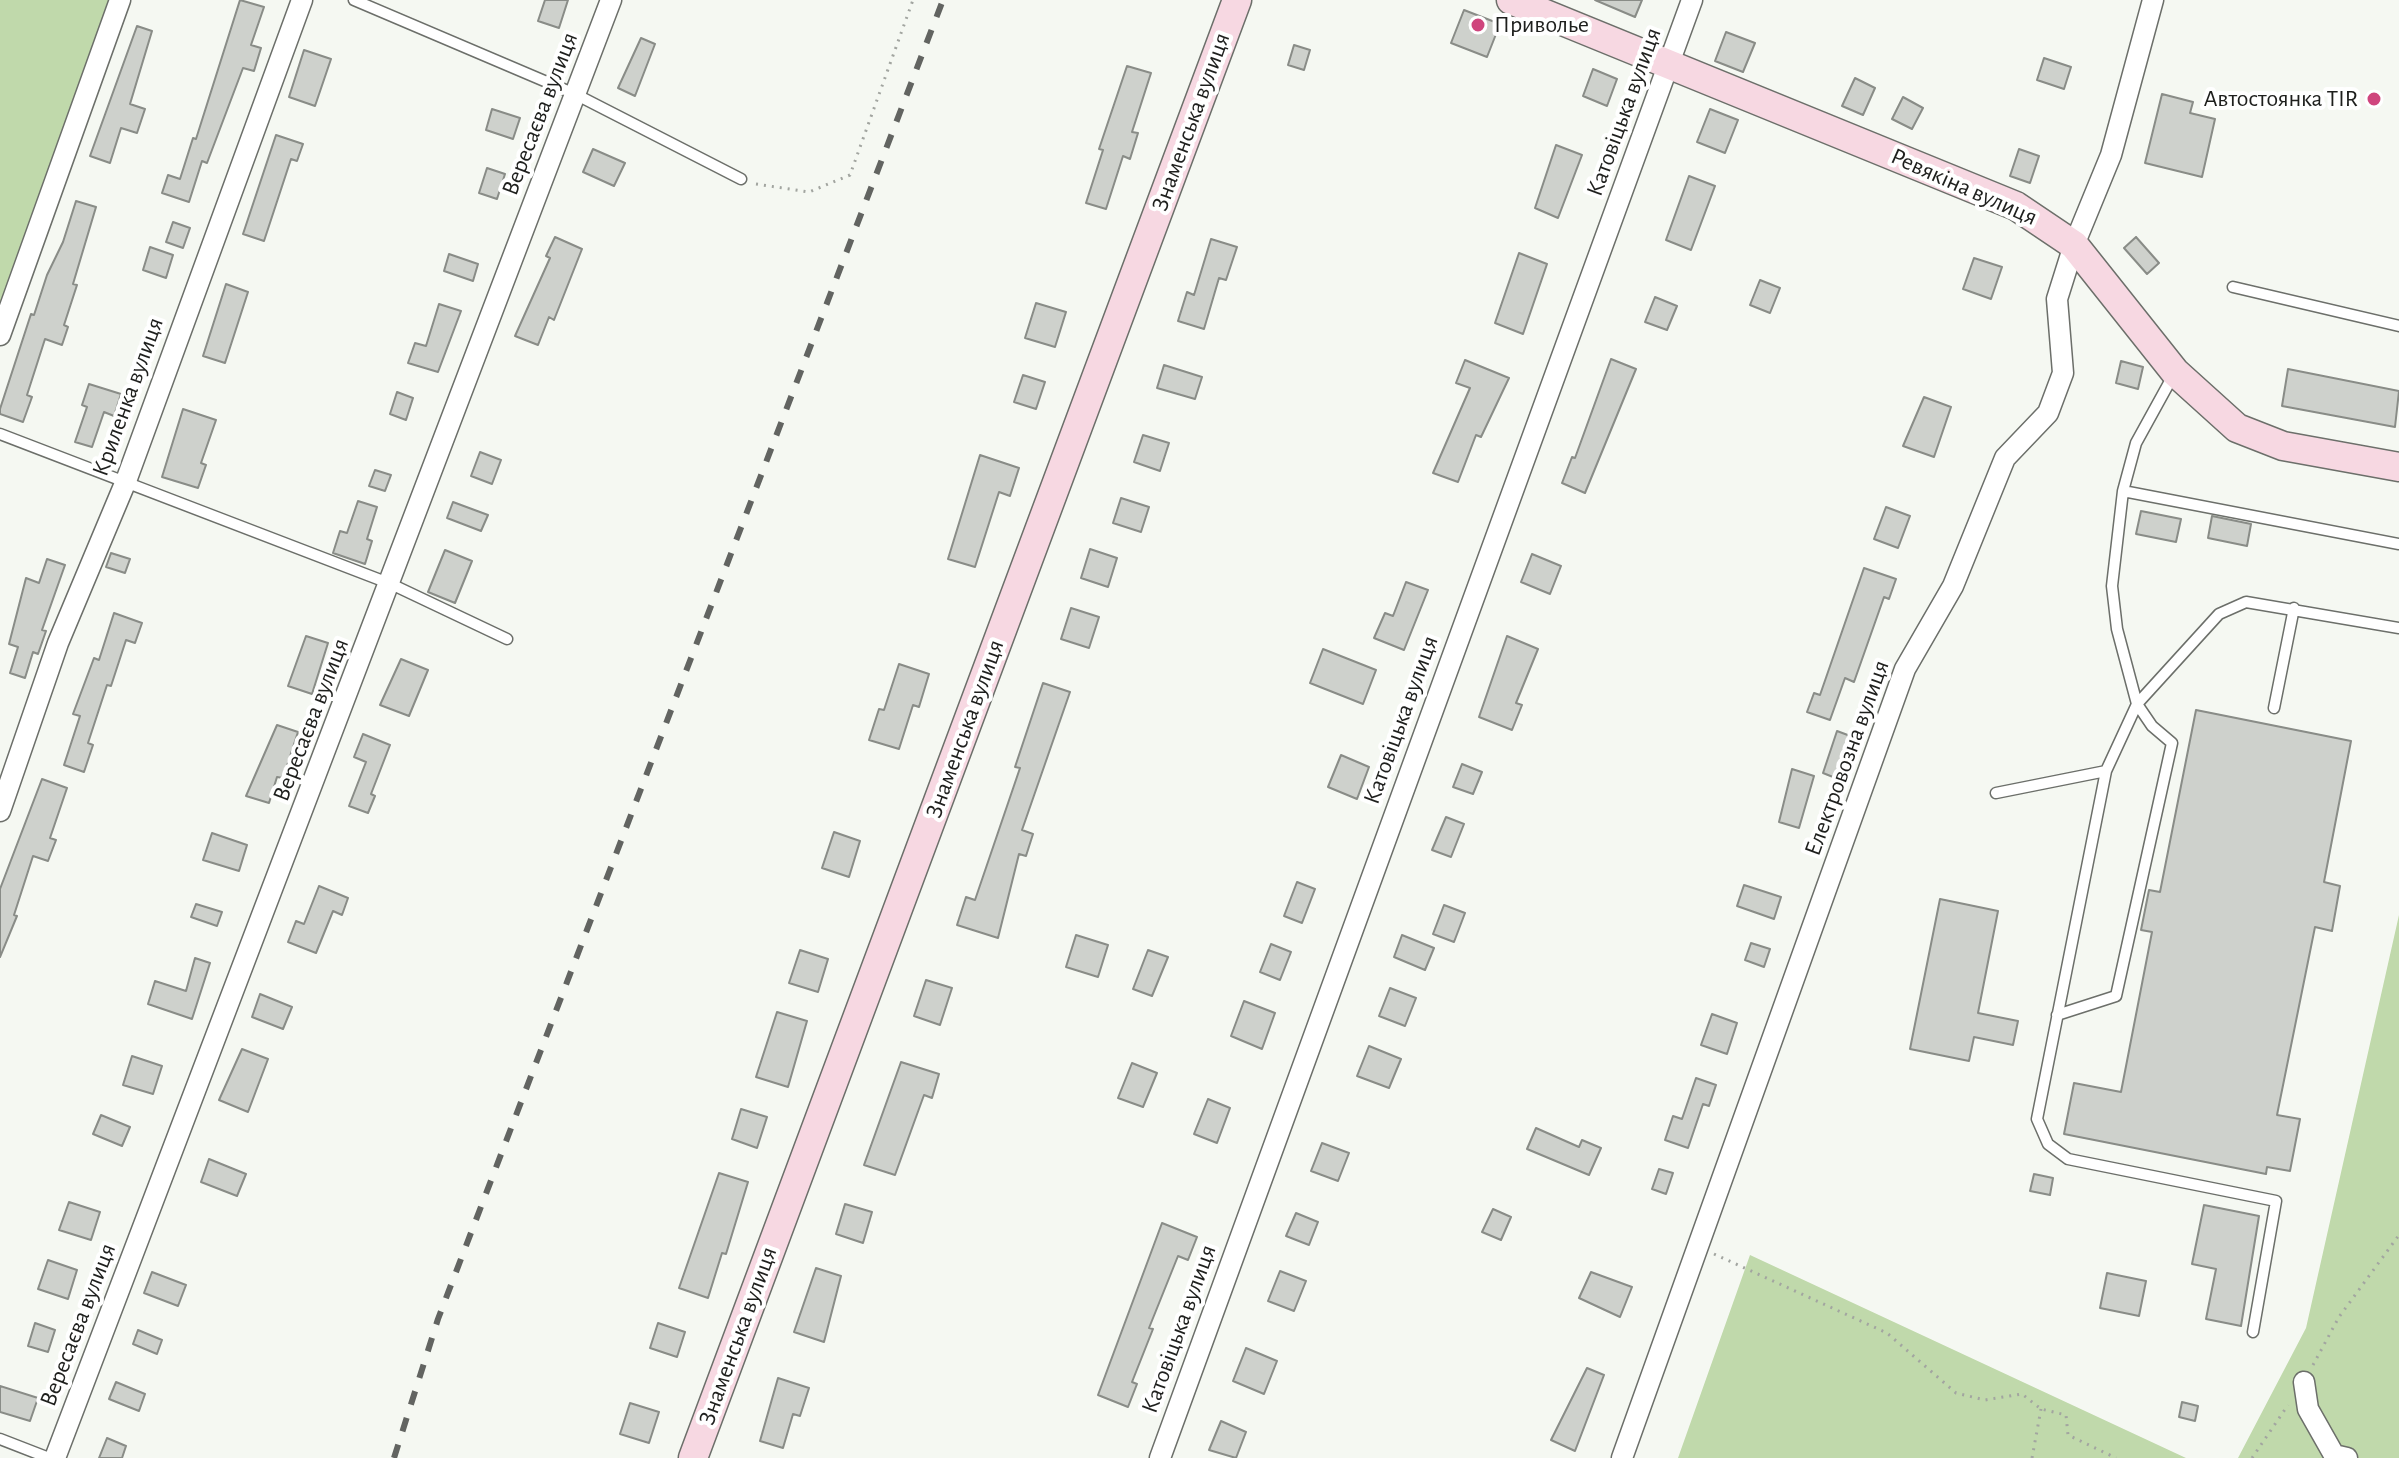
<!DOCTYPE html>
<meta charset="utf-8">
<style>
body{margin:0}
canvas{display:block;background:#f5f8f2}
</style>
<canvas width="2399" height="1458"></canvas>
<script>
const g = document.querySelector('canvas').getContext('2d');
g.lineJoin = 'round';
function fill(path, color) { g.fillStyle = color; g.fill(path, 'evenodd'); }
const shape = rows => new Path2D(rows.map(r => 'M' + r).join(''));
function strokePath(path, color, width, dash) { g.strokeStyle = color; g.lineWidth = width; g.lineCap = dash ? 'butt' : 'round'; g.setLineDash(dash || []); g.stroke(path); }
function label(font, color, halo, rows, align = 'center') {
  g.font = font + ' "Alegreya Sans",sans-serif'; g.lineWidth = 8; g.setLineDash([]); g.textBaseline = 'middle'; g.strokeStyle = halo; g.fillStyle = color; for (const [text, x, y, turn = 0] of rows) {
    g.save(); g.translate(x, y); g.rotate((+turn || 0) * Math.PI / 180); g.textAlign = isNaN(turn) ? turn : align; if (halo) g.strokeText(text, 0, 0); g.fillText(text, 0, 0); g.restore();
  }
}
fill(shape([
 [0,0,120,0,0,335],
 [2399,915,2399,1458,2238,1458,2306,1328],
 [1750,1255,2186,1458,1678,1458]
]), '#c0d9ab');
const building = shape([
 [240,0,264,7,251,45,261,48,254,71,243,68,207,163,202,161,189,202,162,193,168,175,180,179,193,138,196,139,240,0],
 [545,0,568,0,559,28,538,21,545,0],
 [1595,0,1642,0,1635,17,1595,0],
 [1464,10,1500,24,1487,57,1451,43,1464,10],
 [137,26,152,31,130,104,145,109,137,133,121,128,110,163,90,156,137,26],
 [1726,32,1755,43,1743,72,1715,61,1726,32],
 [641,38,655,44,635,96,618,88,641,38],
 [1294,45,1310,50,1304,70,1288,65,1294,45],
 [304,50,331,59,315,106,289,97,304,50],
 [2044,58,2071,67,2064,89,2037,80,2044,58],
 [1127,66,1151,73,1132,132,1138,133,1130,159,1123,156,1106,209,1086,203,1103,150,1099,149,1127,66],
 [1593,69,1617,79,1607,106,1583,96,1593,69],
 [1855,78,1875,88,1863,115,1842,106,1855,78],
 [2162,94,2193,102,2190,113,2215,119,2202,177,2145,163,2162,94],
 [1903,97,1923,108,1912,129,1892,119,1903,97],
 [492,109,520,118,513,139,486,130,492,109],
 [1710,109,1738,120,1725,153,1697,142,1710,109],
 [276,135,303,144,297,161,291,159,264,241,243,234,276,135],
 [1556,145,1582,155,1558,218,1535,208,1556,145],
 [593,149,625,163,614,186,583,172,593,149],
 [2019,149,2039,156,2030,183,2010,176,2019,149],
 [487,168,505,174,497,199,479,193,487,168],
 [1689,176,1715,186,1691,250,1666,240,1689,176],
 [76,201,96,207,73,284,77,285,64,325,68,327,62,345,45,339,27,395,32,397,23,422,0,414,0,409,31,314,34,315,47,275,63,242,76,201],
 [173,222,190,228,183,248,166,242,173,222],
 [555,237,582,249,554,320,549,317,538,345,515,336,550,258,546,256,555,237],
 [2136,237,2159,263,2147,274,2124,248,2136,237],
 [1211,239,1237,247,1226,280,1219,278,1204,329,1178,321,1187,292,1194,295,1211,239],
 [150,247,173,255,166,278,143,270,150,247],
 [1519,253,1547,264,1523,334,1495,323,1519,253],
 [449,254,478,264,473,281,444,271,449,254],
 [1974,258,2002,267,1991,299,1963,289,1974,258],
 [1760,280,1780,288,1770,313,1750,305,1760,280],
 [226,284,248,292,225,363,203,356,226,284],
 [1655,297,1677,306,1667,330,1645,322,1655,297],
 [1036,303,1066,312,1055,347,1025,338,1036,303],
 [439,304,461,311,438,372,408,363,415,343,426,346,439,304],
 [1611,359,1636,369,1585,493,1562,483,1572,457,1575,458,1611,359],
 [1465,360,1509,378,1481,437,1476,435,1458,482,1433,473,1470,388,1456,383,1465,360],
 [2121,361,2143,367,2138,389,2116,383,2121,361],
 [1164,365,1202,377,1195,399,1157,388,1164,365],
 [2288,369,2399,391,2395,427,2282,406,2288,369],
 [1023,375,1045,382,1036,409,1014,402,1023,375],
 [89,384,121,394,114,416,104,412,92,447,75,442,87,407,82,405,89,384],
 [397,392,413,398,406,420,390,414,397,392],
 [1924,397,1951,407,1934,457,1903,446,1924,397],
 [183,409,216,420,201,463,206,465,198,488,162,477,183,409],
 [1143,435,1169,443,1160,471,1134,462,1143,435],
 [480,452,501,460,492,484,471,476,480,452],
 [980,455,1019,468,1010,496,999,492,975,567,948,559,980,455],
 [375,470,391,475,385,491,369,486,375,470],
 [1121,498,1149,507,1141,532,1113,523,1121,498],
 [358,501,377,507,367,539,372,541,365,564,333,553,340,531,347,533,358,501],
 [453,502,488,515,481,531,447,518,453,502],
 [1886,507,1910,516,1898,548,1874,539,1886,507],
 [2141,511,2181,519,2176,542,2136,534,2141,511],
 [2212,516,2251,524,2247,546,2208,538,2212,516],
 [1090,549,1117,558,1108,587,1081,578,1090,549],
 [445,550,472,561,455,603,428,592,445,550],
 [111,553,130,559,125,573,106,567,111,553],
 [1532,554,1561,566,1550,594,1521,582,1532,554],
 [47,559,65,565,42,630,46,631,38,654,33,652,25,678,10,673,18,647,9,644,26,578,39,583,47,559],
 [1864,568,1896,579,1889,599,1884,597,1854,682,1845,678,1830,720,1807,712,1814,693,1820,695,1864,568],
 [1406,582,1428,590,1404,650,1374,638,1385,613,1393,616,1406,582],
 [1071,608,1099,617,1089,648,1061,639,1071,608],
 [114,613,142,623,135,643,126,640,111,686,107,685,88,743,93,745,84,772,64,765,80,716,73,714,94,658,99,660,114,613],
 [306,636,328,643,312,694,288,686,306,636],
 [1507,636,1538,649,1516,703,1522,705,1512,730,1479,717,1507,636],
 [1323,649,1376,670,1363,704,1310,683,1323,649],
 [401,659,428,670,409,716,380,705,401,659],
 [899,664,929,674,919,707,913,705,899,749,869,740,879,709,884,710,899,664],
 [1043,683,1070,692,1022,830,1033,834,1026,856,1019,854,998,938,957,925,966,897,975,900,1020,768,1015,767,1043,683],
 [2196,710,2351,741,2324,882,2340,886,2332,931,2315,927,2277,1115,2300,1119,2290,1171,2267,1167,2266,1174,2064,1134,2074,1083,2121,1092,2152,932,2141,930,2149,890,2160,892,2196,710],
 [277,725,298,732,283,778,277,777,269,803,246,796,277,725],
 [1837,731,1853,737,1838,779,1823,773,1837,731],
 [363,734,390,745,371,794,375,796,368,813,349,806,366,762,354,757,363,734],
 [1341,755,1369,767,1357,799,1328,787,1341,755],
 [1462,764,1482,772,1473,794,1453,787,1462,764],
 [1792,769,1814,776,1799,828,1779,822,1792,769],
 [42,779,67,788,50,838,56,840,48,861,33,856,14,915,17,916,0,957,0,889,42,779],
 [1446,817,1464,824,1451,857,1432,850,1446,817],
 [834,832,860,841,849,877,822,868,834,832],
 [212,833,247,845,239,871,203,860,212,833],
 [1297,882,1315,889,1302,923,1284,916,1297,882],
 [1744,885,1781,897,1774,919,1737,906,1744,885],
 [319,886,348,898,342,915,333,911,316,953,288,942,296,921,304,924,319,886],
 [1940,899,1998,911,1978,1013,2018,1021,2013,1045,1974,1037,1969,1061,1910,1049,1940,899],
 [196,904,222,912,217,926,191,917,196,904],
 [1444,905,1465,913,1454,942,1433,934,1444,905],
 [1076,935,1108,945,1098,977,1066,967,1076,935],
 [1402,935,1434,948,1425,970,1394,957,1402,935],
 [1751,943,1770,949,1764,967,1745,960,1751,943],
 [1271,944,1291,952,1280,980,1260,972,1271,944],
 [800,950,828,959,818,992,789,983,800,950],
 [1148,950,1168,957,1152,996,1133,989,1148,950],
 [195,958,210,963,192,1019,148,1004,155,981,186,991,195,958],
 [926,980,952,988,940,1025,914,1016,926,980],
 [1390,988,1416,998,1405,1026,1379,1016,1390,988],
 [260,994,292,1007,283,1029,252,1017,260,994],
 [1244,1001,1275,1013,1262,1049,1231,1036,1244,1001],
 [777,1012,807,1021,788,1087,756,1077,777,1012],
 [1712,1014,1737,1023,1727,1054,1701,1045,1712,1014],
 [1369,1046,1401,1059,1389,1088,1357,1076,1369,1046],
 [242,1049,268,1059,248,1112,219,1100,242,1049],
 [132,1056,162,1066,153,1094,123,1085,132,1056],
 [901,1062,939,1074,932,1098,924,1095,895,1175,864,1165,901,1062],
 [1132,1063,1157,1073,1143,1107,1118,1098,1132,1063],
 [1696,1078,1716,1085,1709,1106,1703,1104,1688,1148,1665,1140,1673,1116,1682,1119,1696,1078],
 [1208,1099,1230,1108,1217,1143,1194,1134,1208,1099],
 [741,1109,767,1117,757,1148,732,1139,741,1109],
 [101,1115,130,1127,122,1146,93,1134,101,1115],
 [1536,1128,1579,1147,1582,1140,1601,1148,1589,1175,1527,1149,1536,1128],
 [1322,1143,1349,1153,1338,1181,1311,1171,1322,1143],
 [209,1159,246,1174,237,1196,201,1182,209,1159],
 [1659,1169,1673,1173,1666,1194,1652,1189,1659,1169],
 [719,1173,748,1182,726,1254,722,1253,708,1298,679,1288,719,1173],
 [2034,1174,2053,1178,2050,1195,2030,1191,2034,1174],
 [69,1202,100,1212,91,1240,59,1230,69,1202],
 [845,1204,872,1212,863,1243,836,1234,845,1204],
 [2204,1205,2259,1216,2241,1326,2206,1319,2216,1269,2192,1264,2204,1205],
 [1493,1209,1511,1217,1501,1240,1482,1232,1493,1209],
 [1296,1213,1318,1222,1309,1245,1286,1236,1296,1213],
 [1162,1223,1197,1237,1188,1260,1178,1256,1149,1328,1153,1329,1132,1382,1137,1384,1128,1407,1098,1395,1162,1223],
 [48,1260,77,1270,68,1299,38,1289,48,1260],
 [816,1268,841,1276,824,1342,794,1332,816,1268],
 [1280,1271,1306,1281,1294,1311,1268,1301,1280,1271],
 [152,1272,186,1285,178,1306,144,1293,152,1272],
 [1591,1272,1632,1287,1620,1317,1579,1298,1591,1272],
 [2107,1273,2146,1281,2139,1316,2100,1308,2107,1273],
 [35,1323,55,1330,48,1352,28,1346,35,1323],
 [658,1323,685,1332,677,1357,650,1348,658,1323],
 [138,1330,162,1340,157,1354,133,1344,138,1330],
 [1246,1348,1277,1361,1264,1394,1233,1381,1246,1348],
 [1587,1368,1604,1375,1575,1451,1551,1440,1587,1368],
 [778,1378,809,1388,800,1416,793,1414,783,1448,760,1441,778,1378],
 [116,1382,145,1394,139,1411,109,1399,116,1382],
 [0,1386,38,1398,30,1421,0,1412,0,1386],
 [2182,1402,2198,1406,2195,1421,2179,1417,2182,1402],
 [630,1403,659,1412,649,1443,620,1434,630,1403],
 [1221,1421,1246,1432,1236,1458,1209,1450,1221,1421],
 [107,1438,126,1446,122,1458,99,1458,107,1438]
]);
fill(building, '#ced1cc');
strokePath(building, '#898c87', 2);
const lane = shape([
 [354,0,575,94,741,179],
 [2233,287,2399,326],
 [2174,374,2136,443,2123,491,2399,544],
 [0,434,391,584,507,639],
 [2274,708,2294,608],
 [1996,793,2106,771],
 [2057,1015,2116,996,2172,743,2152,726,2137,704,2117,629,2112,586,2123,491],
 [2253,1332,2276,1201,2068,1159,2048,1144,2037,1119,2106,771,2137,704,2219,614,2246,602,2399,628],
 [0,1439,49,1458]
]);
const street = shape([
 [0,335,120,0],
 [0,811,58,643,126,481,302,0],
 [2304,1382,2308,1409,2334,1455,2347,1458],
 [55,1458,611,0],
 [1160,1458,1692,0],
 [1622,1458,1905,669,1953,586,2005,458,2048,413,2063,373,2057,299,2074,245,2111,155,2153,0]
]);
const secondary = shape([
 [1511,0,2016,206,2074,245,2175,372,2237,428,2283,446,2399,467],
 [693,1458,1237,0]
]);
strokePath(lane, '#6c6f6a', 13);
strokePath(street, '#6c6f6a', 23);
strokePath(secondary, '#6c6f6a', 31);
strokePath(shape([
 [756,184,809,192,850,175,913,0],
 [1714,1254,1887,1333,1956,1393,1985,1400,2022,1394,2041,1409,2066,1415,2068,1435,2116,1458],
 [2313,1365,2339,1317,2399,1235],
 [2032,1458,2041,1409],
 [2252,1458,2288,1405]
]), '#a2a5a0', 3, [2, 6]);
strokePath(lane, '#fff', 10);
strokePath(street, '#fff', 20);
strokePath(secondary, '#f7d8e2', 28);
strokePath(shape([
 [394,1458,438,1319,943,0]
]), '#626461', 6, [14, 14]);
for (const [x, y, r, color] of [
 [1478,25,8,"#cf457d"],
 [2374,99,8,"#cf457d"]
]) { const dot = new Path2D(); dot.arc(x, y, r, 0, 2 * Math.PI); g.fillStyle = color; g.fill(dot); strokePath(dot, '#fff', 3); }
label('24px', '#1e1f1d', '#fff', [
 ["Приволье",1494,25],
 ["Автостоянка TIR",2358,99,"right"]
], 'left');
label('24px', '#1e1f1d', '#fff', [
 ["Катовіцька вулиця",1624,112,-70],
 ["Вересаєва вулиця",540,114,-69],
 ["Знаменська вулиця",1191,122,-70],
 ["Ревякіна вулиця",1964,187,24],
 ["Криленка вулиця",128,397,-70],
 ["Вересаєва вулиця",311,720,-69],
 ["Катовіцька вулиця",1401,720,-70],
 ["Знаменська вулиця",965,729,-70],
 ["Електровозна вулиця",1847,758,-70],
 ["Вересаєва вулиця",78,1325,-69],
 ["Катовіцька вулиця",1179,1329,-70],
 ["Знаменська вулиця",738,1336,-70]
]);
</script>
